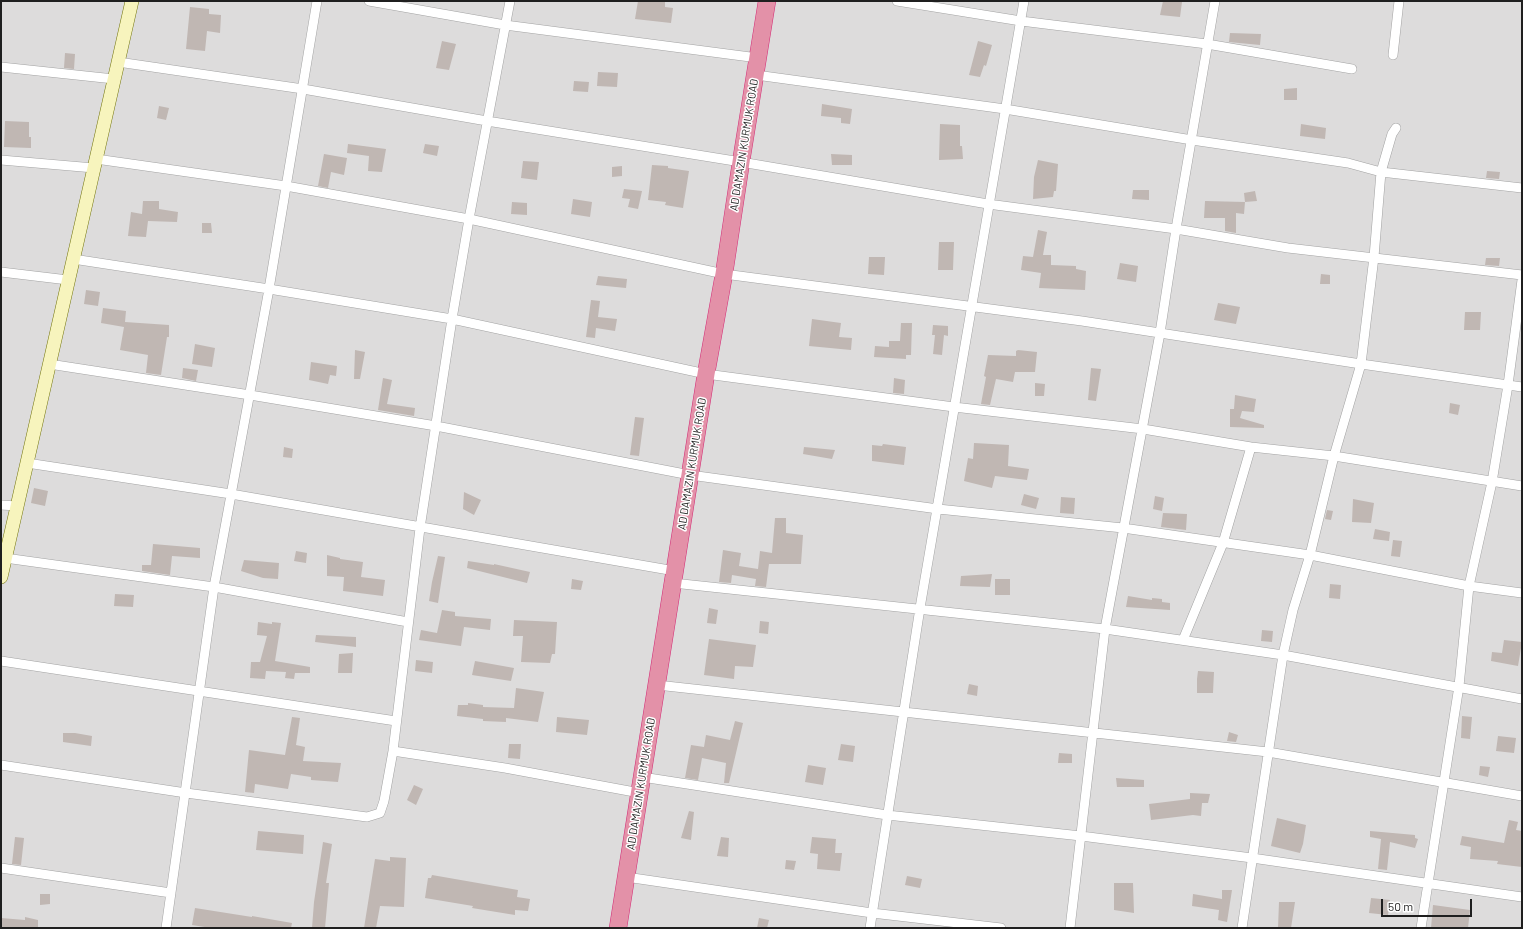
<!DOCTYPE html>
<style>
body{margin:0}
#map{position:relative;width:1523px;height:929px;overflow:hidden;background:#f0ebe6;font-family:Barlow,sans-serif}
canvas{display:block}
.frame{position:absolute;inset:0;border:2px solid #1f1f1f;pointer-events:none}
.scale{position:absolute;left:1381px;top:899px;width:91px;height:18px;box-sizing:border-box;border:2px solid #1f1f1f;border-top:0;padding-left:5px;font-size:12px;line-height:14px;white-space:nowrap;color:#1f1f1f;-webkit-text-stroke:3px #fff;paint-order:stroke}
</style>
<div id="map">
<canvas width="1523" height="929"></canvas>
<div class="frame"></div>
<div class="scale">50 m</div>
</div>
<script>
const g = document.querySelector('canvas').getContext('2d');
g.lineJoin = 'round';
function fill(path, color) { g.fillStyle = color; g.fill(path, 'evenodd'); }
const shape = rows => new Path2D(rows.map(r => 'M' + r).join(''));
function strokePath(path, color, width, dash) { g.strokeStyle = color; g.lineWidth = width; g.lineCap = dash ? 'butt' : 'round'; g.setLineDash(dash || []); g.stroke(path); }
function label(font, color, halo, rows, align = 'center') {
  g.font = font + ' Barlow,sans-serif'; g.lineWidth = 3; g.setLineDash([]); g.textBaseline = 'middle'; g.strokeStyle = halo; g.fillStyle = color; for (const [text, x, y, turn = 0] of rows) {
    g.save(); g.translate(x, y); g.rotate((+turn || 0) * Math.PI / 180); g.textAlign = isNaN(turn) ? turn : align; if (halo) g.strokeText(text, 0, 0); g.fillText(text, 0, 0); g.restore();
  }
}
fill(shape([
 [1,1,1522,1,1522,928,1,928]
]), '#dddcdc');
fill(shape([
 [638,1,665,1,665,7,673,8,671,23,635,19],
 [1163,1,1182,2,1180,17,1160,15],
 [190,7,209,9,209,14,221,15,220,33,207,31,205,51,186,49],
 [1230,33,1261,34,1260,45,1229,42],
 [442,41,456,44,449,70,436,68],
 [978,41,992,45,986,66,984,65,980,77,969,75],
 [65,53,75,54,74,69,64,68],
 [598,72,618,73,617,87,597,86],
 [574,81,589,82,588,92,573,91],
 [1297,88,1297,100,1284,100,1284,89],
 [822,104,852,109,850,124,841,123,841,118,821,116],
 [159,106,169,108,166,120,157,118],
 [5,121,29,122,29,137,31,137,31,148,4,147],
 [940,124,960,125,960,146,962,146,963,159,939,160],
 [1301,124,1326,128,1325,139,1300,136],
 [348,144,386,149,382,172,368,171,369,156,347,153],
 [425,144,439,146,437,156,423,153],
 [324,154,347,158,344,175,331,172,328,188,318,186],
 [831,154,852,155,852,165,832,165],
 [1038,160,1058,164,1056,191,1054,191,1053,197,1033,199,1034,177],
 [523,161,539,162,537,180,521,178],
 [652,165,668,166,668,168,689,171,683,208,665,205,666,202,648,200],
 [622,166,622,176,612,177,612,167],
 [1487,171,1500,172,1499,179,1486,178],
 [624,189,642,191,638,209,628,207,630,199,622,198],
 [1133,190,1149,190,1149,200,1132,199],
 [1255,191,1257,201,1245,202,1244,214,1236,213,1236,233,1225,231,1225,218,1204,218,1205,201,1245,202,1244,193],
 [573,199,592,202,590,217,571,214],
 [143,201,159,201,159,209,178,212,177,222,148,221,146,237,128,236,131,212,142,214],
 [512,202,527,203,527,215,511,214],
 [202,223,211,223,212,233,202,233],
 [1038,230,1047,232,1043,255,1051,255,1051,265,1076,266,1076,269,1086,271,1085,290,1039,288,1041,273,1021,270,1023,256,1033,257],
 [939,242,954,242,953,270,938,270],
 [869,257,885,257,884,275,868,274],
 [1486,258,1500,258,1499,266,1485,265],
 [1120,263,1138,266,1136,282,1117,279],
 [1321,274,1330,275,1330,284,1320,284],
 [598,276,627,279,626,288,596,285],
 [86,290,100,292,98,306,84,304],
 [591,300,600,301,598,317,617,319,615,331,596,328,595,338,586,337],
 [1218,303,1240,307,1236,324,1214,320],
 [103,308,126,311,125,322,169,325,169,337,167,337,161,375,146,373,148,355,120,350,124,327,101,323],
 [1465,312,1481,312,1480,330,1464,330],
 [812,319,841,323,839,337,852,338,851,350,809,346],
 [901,323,912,323,911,355,906,355,906,359,874,357,875,346,889,347,889,341,900,341],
 [933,325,948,326,948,336,944,335,942,355,933,354,935,335,932,335],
 [195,344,215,348,212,367,192,364],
 [355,350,365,352,360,379,354,379],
 [1018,350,1037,352,1035,372,1015,372,1013,382,996,379,990,405,981,404,986,377,984,376,988,355,1016,356,1016,351],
 [311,362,337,366,336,376,330,375,328,384,309,380],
 [183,368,198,370,196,381,182,378],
 [1091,368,1101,369,1096,401,1088,400],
 [383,378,392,380,387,404,415,408,414,416,378,410],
 [894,378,905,380,904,394,893,393],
 [1035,383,1045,384,1044,396,1035,396],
 [1235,395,1256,399,1254,412,1242,411,1240,418,1264,425,1264,428,1230,427,1230,409,1234,409],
 [1450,403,1460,405,1458,415,1449,413],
 [635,417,644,418,639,456,630,455],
 [974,443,1009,445,1008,466,1029,469,1027,480,995,476,992,488,964,481,968,458,973,459],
 [883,444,906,447,904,465,872,461,872,445,882,446],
 [284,447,293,449,292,458,283,457],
 [804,447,835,450,832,459,803,454],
 [34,488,48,491,45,506,31,503],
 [464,492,481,500,474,515,463,509],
 [1024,494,1039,498,1036,509,1021,505],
 [1155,496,1164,498,1162,511,1153,509],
 [1061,497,1075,498,1074,514,1060,513],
 [1353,499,1374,503,1371,523,1352,522],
 [1327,510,1333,511,1331,520,1325,519],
 [1163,513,1187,514,1186,530,1161,527],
 [775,518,786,518,786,533,803,535,801,564,769,564,766,587,755,586,756,579,732,575,731,583,719,582,723,550,741,553,739,566,758,569,760,551,772,553],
 [1375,529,1390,532,1389,541,1373,539],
 [1393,540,1402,541,1400,557,1391,556],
 [153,544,200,548,200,558,172,556,170,575,142,571,142,565,151,565],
 [296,551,307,553,306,563,294,561],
 [327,555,340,558,340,559,363,562,361,577,385,580,383,596,343,591,344,577,327,576],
 [438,556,445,557,438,603,429,601,432,582],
 [244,560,279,563,278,579,263,578,241,571],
 [468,561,494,565,494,564,530,572,527,583,467,568],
 [992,574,990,587,960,586,961,576],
 [572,579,583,581,581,590,571,589],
 [995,579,1010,579,1010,595,995,595],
 [1330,584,1341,585,1340,599,1329,598],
 [115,594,134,595,133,607,114,606],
 [1128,596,1152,600,1152,598,1162,599,1162,602,1170,603,1170,610,1126,607],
 [709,608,718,610,716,624,707,623],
 [442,610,455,612,455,616,491,619,490,630,464,627,461,646,419,640,421,630,437,633],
 [514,620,557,622,555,654,552,654,550,663,521,662,523,636,513,636],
 [760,621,769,622,768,634,759,633],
 [258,622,272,624,272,622,281,623,275,661,310,667,310,673,295,673,294,679,285,678,286,672,266,671,265,679,250,678,251,662,260,662,267,636,257,635],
 [1262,630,1273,631,1272,642,1261,641],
 [316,635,356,637,356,647,315,642],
 [709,639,756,645,753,667,735,666,734,679,704,675],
 [1504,640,1522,642,1518,666,1491,661,1492,652,1502,653],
 [353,653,352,673,338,673,339,654],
 [416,660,433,662,432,673,415,671],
 [475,661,514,668,511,681,472,675],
 [1198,671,1214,672,1213,693,1197,693,1197,679],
 [969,684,978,686,977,696,967,694],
 [516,688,544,692,538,722,506,718,506,722,483,721,483,719,457,716,458,705,468,705,468,703,483,705,483,707,514,708],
 [1462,716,1472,717,1470,739,1461,738],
 [292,717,300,718,296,745,305,747,303,761,341,763,338,782,311,780,311,777,291,774,288,789,255,784,254,793,245,792,249,750,285,755],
 [557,717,589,720,587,735,556,732],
 [735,721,743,723,729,783,724,783,726,763,702,758,698,780,685,778,691,745,704,747,706,735,730,740],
 [1229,732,1238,735,1236,742,1227,741],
 [63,733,75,733,92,736,91,746,63,742],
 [1498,736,1516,738,1514,753,1496,751],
 [509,744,521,744,520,759,508,758],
 [841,744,855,746,853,762,838,760],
 [1059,753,1072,754,1072,763,1058,763],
 [808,765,826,768,823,785,805,782],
 [1480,766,1490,767,1488,777,1479,775],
 [1116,778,1144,780,1144,787,1117,787],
 [414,785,423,789,416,805,407,800],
 [1190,793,1210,794,1208,803,1202,803,1201,816,1193,815,1151,820,1149,804,1190,799],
 [689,811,694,812,691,840,681,838],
 [1277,818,1306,825,1303,844,1300,853,1271,846],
 [1509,820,1518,822,1516,830,1522,831,1522,867,1497,864,1498,861,1470,859,1471,847,1460,845,1462,836,1504,843],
 [258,831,304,835,303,854,256,850],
 [1370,831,1415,835,1415,838,1418,839,1415,848,1390,842,1387,870,1378,869,1381,839,1370,837],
 [15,837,24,838,21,865,12,864],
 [721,837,729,838,728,857,717,856],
 [812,837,836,839,835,853,842,853,840,871,817,869,818,854,810,853],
 [323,842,332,844,326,883,329,883,325,928,312,928,314,902],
 [390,857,406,858,404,907,380,906,376,928,364,928,375,859,390,861],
 [786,860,796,861,794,870,785,869],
 [432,875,518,890,517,897,530,899,528,911,515,910,515,915,472,908,473,906,425,898,428,878,431,878],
 [907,876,922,879,920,888,905,885],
 [1114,883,1133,883,1134,913,1114,910],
 [1222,890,1232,890,1227,922,1218,920,1219,910,1192,906,1193,894,1222,899],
 [40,894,50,894,50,904,40,905],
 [1371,898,1390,900,1388,915,1369,913],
 [1279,902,1295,902,1291,928,1278,928],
 [1433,905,1470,910,1468,928,1431,928],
 [195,908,252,917,252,916,292,923,291,928,211,928,192,925],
 [25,917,38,920,38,928,1,928,1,918,25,920],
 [759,918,769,920,767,928,757,928]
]), '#c0b7b3');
const street = shape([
 [369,1,505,25,758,58],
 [897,1,1021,21,1207,44,1352,69],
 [1393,55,1399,1],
 [118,62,303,89,487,121,741,162,988,204,1176,229,1288,248,1522,275],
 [1,67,114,79],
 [756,75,1005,109,1192,140,1348,163,1381,172,1522,188],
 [96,159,286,186,469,219,724,274,1082,321,1361,364,1522,387],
 [1,160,94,168],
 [73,259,269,289,452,319,706,374,954,407,1143,429,1251,447,1334,456,1522,486],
 [1,272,68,280],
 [49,364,250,395,436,426,690,475,938,509,1123,528,1310,555,1469,586,1522,593],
 [27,463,231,494,675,571],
 [1,505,17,506],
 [5,558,214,587,408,622],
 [673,583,1105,629,1283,655,1522,699],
 [1183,640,1223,543,1251,447],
 [1,661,396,721],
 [657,685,1268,752,1522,796],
 [393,751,420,528,452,319,469,219,510,1],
 [1,765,186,793,367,817,380,813,384,801,393,751,505,768,640,793],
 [642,777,887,815,1081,836,1252,858,1522,897],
 [1,868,171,893],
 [626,877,872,913,1001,928],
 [166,928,214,587,269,289,317,1],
 [870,928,920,608,1024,1],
 [1070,928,1105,629,1160,333,1176,229,1215,1],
 [1242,928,1283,655,1293,610,1310,555,1334,456,1361,364,1374,257,1381,172,1392,134,1396,128],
 [1421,928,1459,686,1469,586,1492,482,1508,385,1522,280]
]);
const secondary = shape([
 [1,577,132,1]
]);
const highway = shape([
 [618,928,706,374,724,274,741,162,767,1]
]);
strokePath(street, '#a3a3a3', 10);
strokePath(secondary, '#71730a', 14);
strokePath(highway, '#d32d76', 18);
strokePath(street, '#fff', 9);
strokePath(secondary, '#f7f4bd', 13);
strokePath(highway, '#e391a8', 17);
label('11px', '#1f1f1f', '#fff', [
 ["AD DAMAZIN KURMUK ROAD",744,145,-81],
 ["AD DAMAZIN KURMUK ROAD",692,464,-81],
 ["AD DAMAZIN KURMUK ROAD",641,784,-81]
]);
</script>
